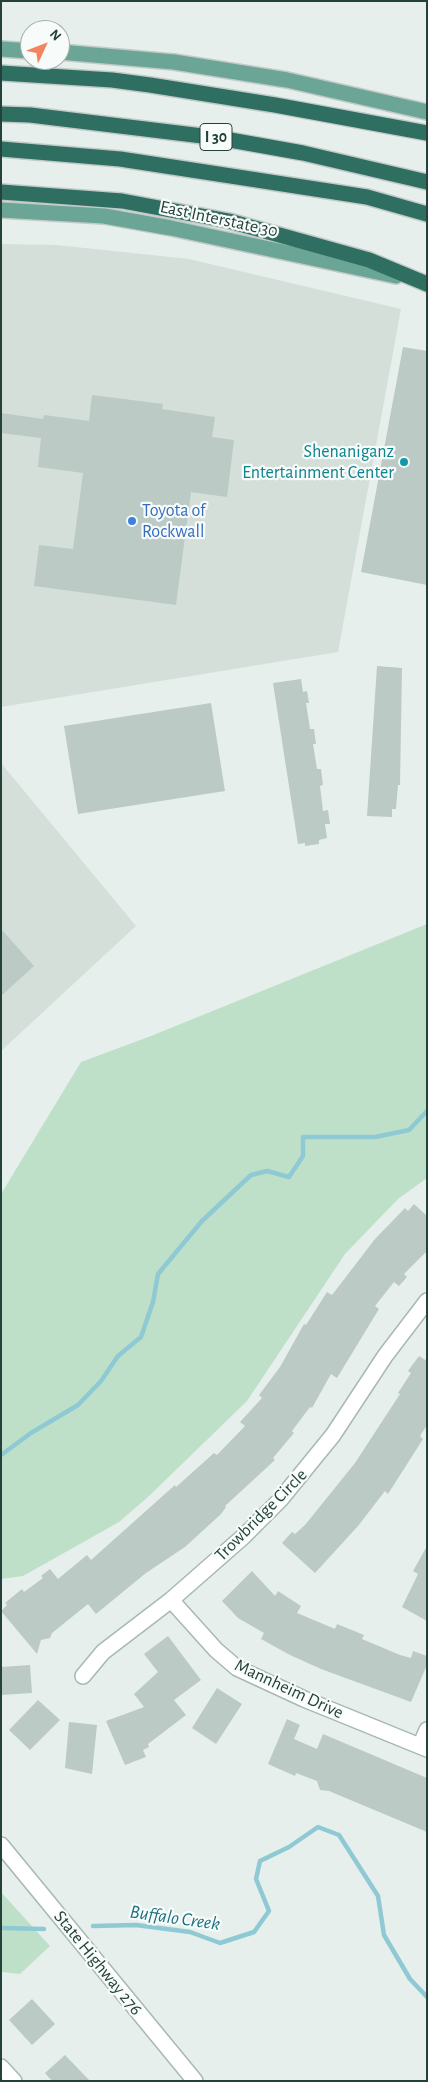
<!DOCTYPE html>
<style>
body{margin:0}
#map{position:relative;width:428px;height:2082px;overflow:hidden;background:#e6efeb;font-family:"Alegreya Sans",sans-serif}
canvas{display:block}
.frame{position:absolute;inset:0;border:2px solid #24423a;pointer-events:none}
.north{position:absolute;left:20px;top:20px;width:50px;height:50px;box-sizing:border-box;background:#f7fbf9;border:1px solid #a3b1ad;border-radius:50%;rotate:47deg;font-size:14px;font-weight:700;line-height:20px;text-align:center;color:#24423a}
.north::after{content:'';display:block;margin:auto;width:18px;height:22px;background:#f4845f;clip-path:polygon(50% 0,100% 100%,50% 72%,0 100%)}
</style>
<div id="map">
<canvas width="428" height="2082"></canvas>
<div class="frame"></div>
<div class="north">N</div>
</div>
<script>
const g = document.querySelector('canvas').getContext('2d');
g.lineJoin = 'round';
function fill(path, color) { g.fillStyle = color; g.fill(path, 'evenodd'); }
const shape = rows => new Path2D(rows.map(r => 'M' + r).join(''));
function strokePath(path, color, width, dash) { g.strokeStyle = color; g.lineWidth = width; g.lineCap = dash ? 'butt' : 'round'; g.setLineDash(dash || []); g.stroke(path); }
function label(font, color, halo, rows, align = 'center') {
  g.font = font + ' "Alegreya Sans",sans-serif'; g.lineWidth = 4.5; g.setLineDash([]); g.textBaseline = 'middle'; g.strokeStyle = halo; g.fillStyle = color; for (const [text, x, y, turn = 0] of rows) {
    g.save(); g.translate(x, y); g.rotate((+turn || 0) * Math.PI / 180); g.textAlign = isNaN(turn) ? turn : align; if (halo) g.strokeText(text, 0, 0); g.fillText(text, 0, 0); g.restore();
  }
}
fill(shape([
 [1,244,56,245,189,259,401,309,338,652,1,707],
 [1,763,136,926,1,1051]
]), '#d4dfda');
fill(shape([
 [427,924,427,1178,398,1199,345,1254,247,1401,148,1497,119,1522,23,1576,1,1579,1,1194,81,1062,151,1036],
 [1,1892,50,1946,20,1974,1,1972]
]), '#bfe0c8');
strokePath(shape([
 [1,1455,31,1433,78,1405,101,1381,118,1356,141,1337,153,1302,158,1274,202,1221,251,1175,267,1171,289,1177,303,1156,303,1137,375,1137,409,1130,427,1111],
 [93,1926,136,1925,190,1932,220,1943,254,1932,269,1911,256,1879,260,1861,289,1847,318,1827,339,1835,378,1896,384,1935,410,1979,427,1997],
 [1,1928,44,1929]
]), '#8ec9d4', 4.5);
fill(shape([
 [403,347,427,351,427,585,361,572],
 [92,395,163,404,162,409,215,417,212,437,234,440,227,497,191,492,176,605,34,586,39,545,73,549,83,473,38,467,41,438,1,433,1,413,43,419,44,415,89,421],
 [377,666,402,668,400,785,398,785,396,809,392,809,392,817,367,816],
 [301,679,303,692,307,691,309,703,306,703,310,729,314,729,316,744,313,744,317,769,321,769,323,785,320,786,323,811,328,810,330,824,325,824,327,838,319,840,319,844,305,846,305,843,298,844,273,683],
 [211,703,225,791,78,814,64,726],
 [1,929,34,966,1,996],
 [414,1204,427,1216,427,1251,404,1274,407,1277,399,1286,394,1282,375,1306,379,1309,337,1378,331,1374,312,1408,310,1407,292,1431,294,1433,273,1458,275,1460,225,1506,226,1507,221,1514,185,1547,146,1573,96,1614,88,1604,52,1633,50,1638,41,1640,37,1654,1,1611,7,1605,5,1603,22,1589,24,1592,43,1578,41,1576,50,1569,58,1579,87,1555,91,1560,175,1485,176,1487,214,1453,217,1455,245,1426,240,1422,262,1398,259,1395,280,1367,304,1324,306,1325,327,1292,332,1295,375,1239,405,1208,408,1211],
 [419,1356,427,1361,427,1425,420,1436,423,1439,388,1494,385,1491,358,1526,315,1573,282,1543,292,1532,295,1534,305,1525,355,1463,400,1394,398,1393,411,1373,408,1371],
 [427,1546,427,1621,402,1607,418,1574,413,1571],
 [252,1571,275,1596,278,1591,301,1606,297,1613,335,1629,337,1624,364,1635,362,1639,400,1655,411,1658,413,1651,427,1656,427,1665,411,1702,321,1669,290,1655,261,1639,264,1633,238,1618,222,1601],
 [168,1636,201,1680,174,1700,186,1715,148,1744,149,1747,143,1750,146,1757,125,1765,106,1721,144,1707,134,1694,158,1672,144,1654],
 [30,1665,32,1693,1,1695,1,1667],
 [217,1688,242,1704,216,1744,192,1728],
 [38,1700,60,1720,30,1750,9,1730],
 [287,1719,300,1725,294,1739,317,1749,323,1734,427,1778,427,1832,329,1791,320,1790,317,1781,296,1773,295,1776,268,1764],
 [69,1722,97,1725,92,1774,65,1768],
 [32,1999,55,2024,32,2045,9,2020],
 [65,2055,90,2081,52,2081,45,2073]
]), '#bbcac4');
const minor = shape([
 [171,1600,216,1650,237,1668,304,1699,427,1749],
 [83,1676,103,1652,171,1600,244,1536,280,1500,333,1435,385,1356,427,1301],
 [420,1746,427,1730],
 [1,1845,195,2081],
 [1,2067,14,2081]
]);
const major = shape([
 [1,49,30,51],
 [60,52,174,62,287,80,427,112],
 [1,210,104,216,171,228,396,276]
]);
const highway = shape([
 [1,73,112,80,150,85,275,105,427,133],
 [1,114,30,115,219,138,303,153,427,182],
 [1,149,120,159,244,178,367,197,427,214],
 [1,192,122,201,229,221,369,260,427,284]
]);
strokePath(minor, '#a8b8b2', 18);
strokePath(major, '#c2cac8', 18);
strokePath(highway, '#c2cac8', 18);
strokePath(minor, '#fff', 15);
strokePath(major, '#6aa596', 15);
strokePath(highway, '#2f6f62', 15);
for (const [x, y, r, color] of [
 [404,462,5,"#0f9aa8"],
 [132,521,5,"#3f7fe0"]
]) { const dot = new Path2D(); dot.arc(x, y, r, 0, 2 * Math.PI); g.fillStyle = color; g.fill(dot); strokePath(dot, '#f7fbf9', 2); }
for (const [x, y, w] of [
 [216,137,32]
]) { const box = new Path2D(); box.roundRect(x - w / 2, y - 13.5, w, 27, 4); g.fillStyle = '#f7fbf9'; g.fill(box); strokePath(box, '#24423a', 1); }
label('bold 16px', '#24423a', null, [
 ["I 30",216,137]
]);
label('18px', '#24423a', '#f7fbf9', [
 ["East Interstate 30",219,219,12],
 ["Trowbridge Circle",261,1515,-45],
 ["Mannheim Drive",289,1689,25],
 ["State Highway 276",98,1963,51]
]);
label('18px', '#0d838f', '#f7fbf9', [
 ["Shenaniganz",394,452],
 ["Entertainment Center",394,473]
], 'right');
label('18px', '#366cbe', '#f7fbf9', [
 ["Toyota of",142,511],
 ["Rockwall",142,532]
], 'left');
label('italic 19px', '#1c6f80', '#f7fbf9', [
 ["Buffalo Creek",175,1918,8]
]);
</script>
